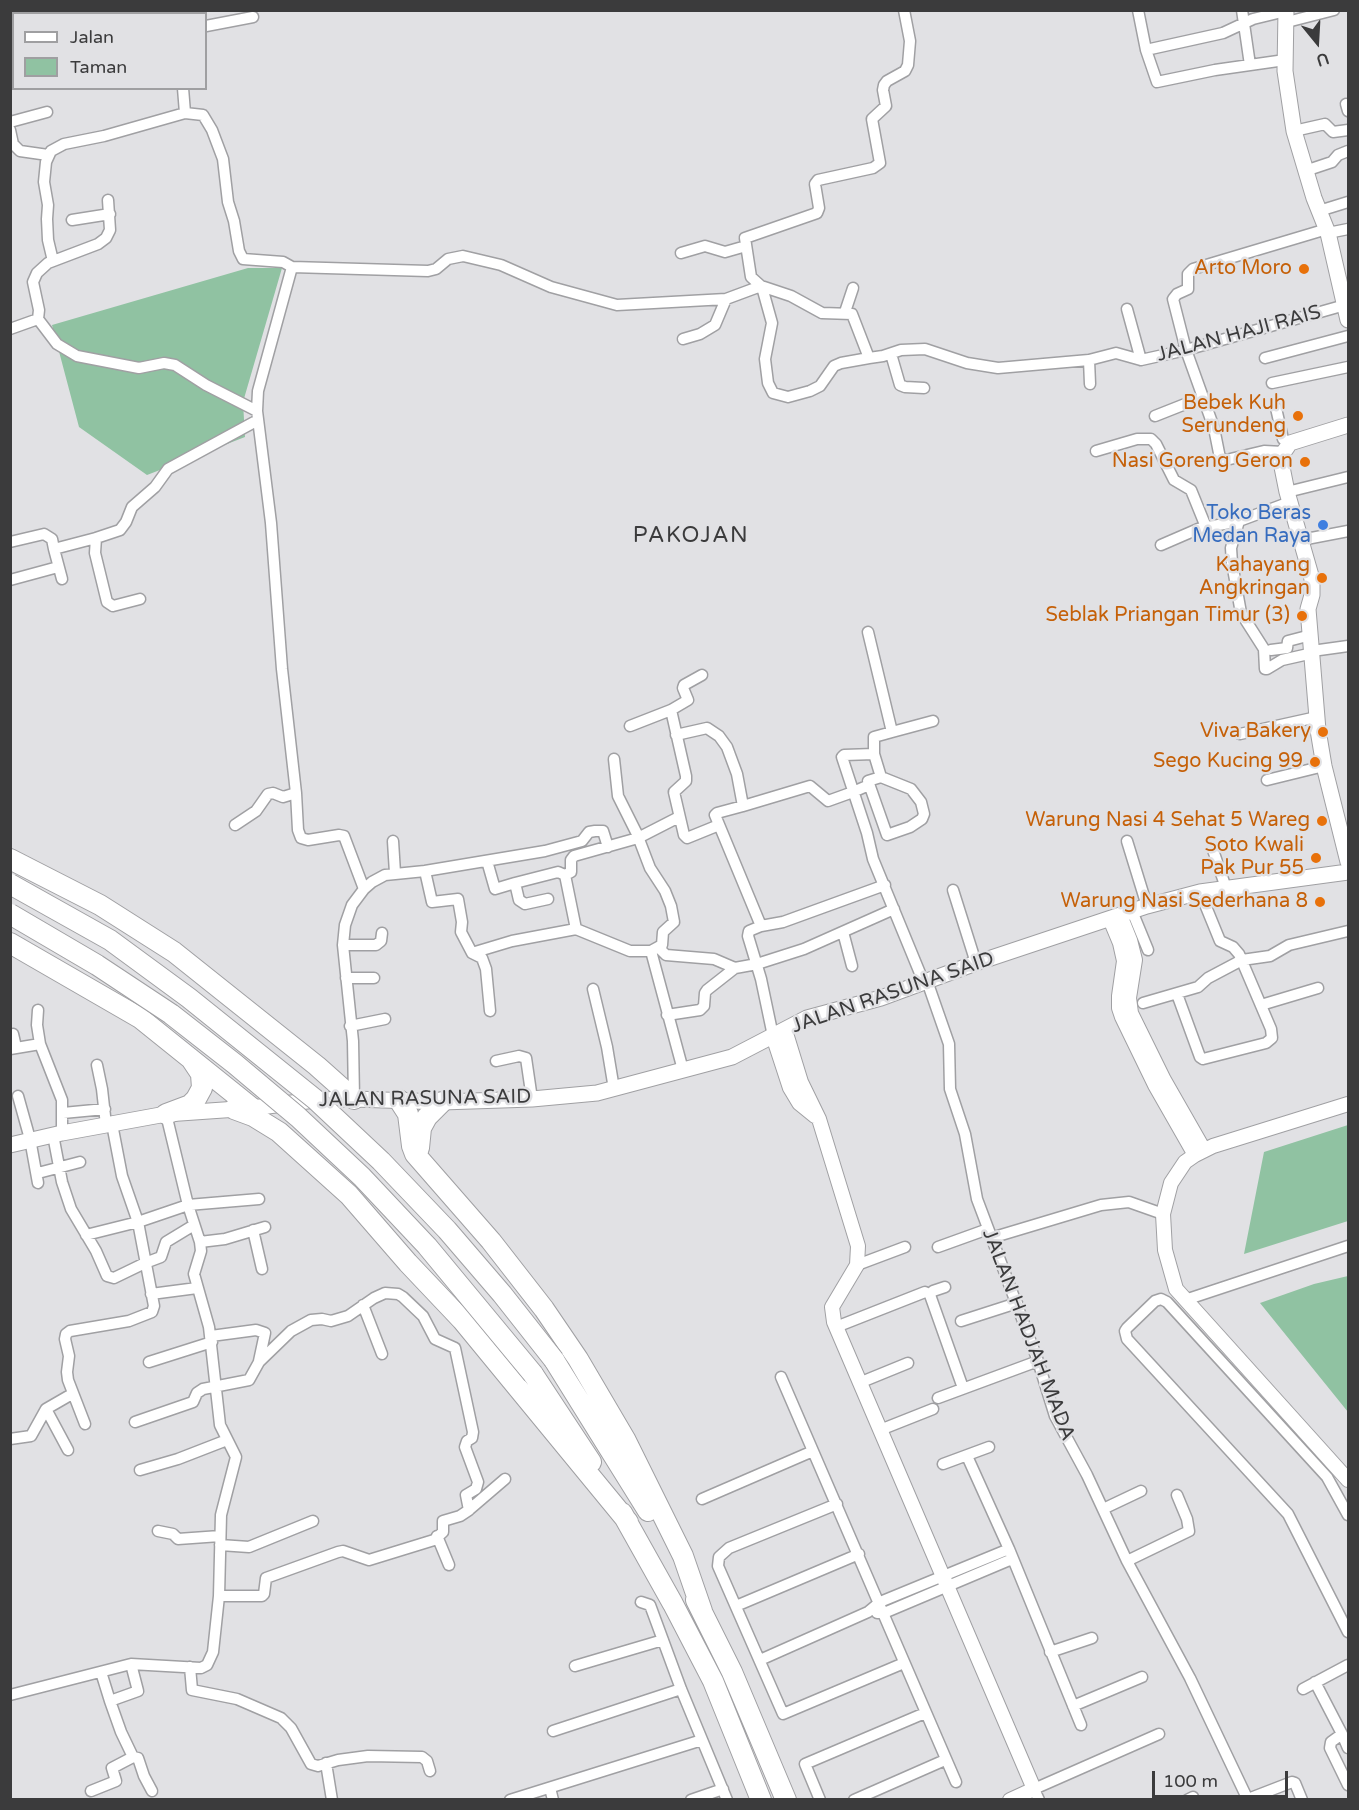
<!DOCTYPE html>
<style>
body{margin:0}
#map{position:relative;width:1359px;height:1810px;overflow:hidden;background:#e1e1e4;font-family:"Varela Round",sans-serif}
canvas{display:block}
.frame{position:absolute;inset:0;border:12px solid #3b3b3c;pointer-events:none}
.legend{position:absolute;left:12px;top:12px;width:195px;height:78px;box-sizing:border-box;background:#e1e1e4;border:2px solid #9f9fa1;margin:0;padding:8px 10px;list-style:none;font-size:18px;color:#3b3b3c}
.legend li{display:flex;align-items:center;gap:12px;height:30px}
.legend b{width:30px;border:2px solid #9f9fa1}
.north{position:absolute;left:1287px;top:12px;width:60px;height:60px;-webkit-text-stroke:4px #e1e1e4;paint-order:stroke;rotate:162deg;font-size:16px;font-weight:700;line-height:24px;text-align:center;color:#3b3b3c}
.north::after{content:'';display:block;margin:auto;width:21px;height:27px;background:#3b3b3c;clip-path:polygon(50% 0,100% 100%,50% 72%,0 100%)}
.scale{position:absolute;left:1152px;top:1771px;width:136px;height:27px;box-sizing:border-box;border:3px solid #3b3b3c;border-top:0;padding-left:8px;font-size:18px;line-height:21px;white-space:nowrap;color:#3b3b3c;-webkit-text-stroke:4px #e1e1e4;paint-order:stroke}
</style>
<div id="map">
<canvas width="1359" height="1810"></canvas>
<div class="frame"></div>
<ul class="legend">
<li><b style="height:8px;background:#fff"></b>Jalan</li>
<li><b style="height:16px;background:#90c2a2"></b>Taman</li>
</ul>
<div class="north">U</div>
<div class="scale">100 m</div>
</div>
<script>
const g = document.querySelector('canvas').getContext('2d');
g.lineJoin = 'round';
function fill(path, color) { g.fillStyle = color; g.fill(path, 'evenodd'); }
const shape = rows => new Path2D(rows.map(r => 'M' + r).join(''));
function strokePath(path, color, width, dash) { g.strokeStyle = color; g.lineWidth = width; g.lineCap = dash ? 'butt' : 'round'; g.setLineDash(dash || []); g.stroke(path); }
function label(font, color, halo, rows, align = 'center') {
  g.font = font + ' "Varela Round",sans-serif'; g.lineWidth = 5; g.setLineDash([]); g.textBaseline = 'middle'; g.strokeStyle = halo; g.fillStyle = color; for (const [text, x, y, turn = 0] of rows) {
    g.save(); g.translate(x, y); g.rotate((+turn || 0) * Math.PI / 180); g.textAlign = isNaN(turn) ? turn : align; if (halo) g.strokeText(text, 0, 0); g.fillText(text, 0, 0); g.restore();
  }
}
fill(shape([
 [248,268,282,268,243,402,245,437,147,475,79,427,52,325],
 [1348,1125,1348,1221,1244,1254,1264,1152],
 [1348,1276,1348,1412,1260,1303,1314,1284]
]), '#90c2a2');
const minor = shape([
 [107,10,108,14],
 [145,10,146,14],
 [175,10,176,14],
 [1138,10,1146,50,1157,82,1215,70,1285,60],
 [1242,10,1250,65],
 [1287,22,1334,10],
 [206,26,253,17],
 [10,50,14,60],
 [1146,50,1223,33,1253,19,1286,11],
 [183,88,185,113],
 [1346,104,1348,111],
 [10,122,47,112],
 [10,130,13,144,20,151,48,155],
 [1294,131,1325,124,1333,132,1348,130],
 [1305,171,1332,162,1338,155,1348,151],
 [108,200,110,230,106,238,98,244,48,263,37,273,33,282,39,310,38,319,57,344,77,356,139,368,164,363,175,365,206,385,257,411],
 [1319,211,1348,202],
 [72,220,110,214],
 [1328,233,1348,229],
 [681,253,705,246,725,252,746,246],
 [53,261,48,240,47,219,48,205,44,182,46,162,51,151,64,144,104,136,185,113,203,115,212,130,223,159,228,202,234,221,239,251,243,259,283,262,292,267,428,271,436,269,448,259,463,256,501,265,551,287,617,305,726,299,761,286,791,296,822,313,852,314,869,358,883,356,901,350,925,349,967,363,998,368,1089,360,1116,353,1141,360,1186,350,1345,305],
 [292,267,258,391,257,411,271,523,282,669,296,793,298,830,301,838,308,840,339,835,344,836,364,889],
 [761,286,751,277,745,238,817,213,819,208,815,184,818,180,873,168,880,163,872,119,886,106,883,90,884,85,887,81,905,71,908,65,910,41,904,10],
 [762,287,772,323,765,359,768,383,773,393,788,397,810,391,820,386,834,366,841,363,869,358],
 [1127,309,1141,360],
 [845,312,853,288],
 [10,329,38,319],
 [683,339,700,334,715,325,726,299],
 [891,354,900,385,905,387,924,388],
 [1265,358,1348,336],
 [1089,360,1090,384],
 [1272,383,1348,367],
 [1276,408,1283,439,1290,443],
 [1155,416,1203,397],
 [1096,451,1137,439,1151,439,1156,444,1174,480,1191,490,1206,527],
 [1283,452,1264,451,1226,460,1220,458,1214,428,1186,350,1173,299,1177,294,1188,289,1188,274,1193,269,1327,229],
 [1287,492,1348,477],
 [1239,521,1231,548,1232,563,1241,613,1264,649,1265,669,1267,669,1282,660,1313,653],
 [96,538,95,553,107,602,113,606,140,599],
 [1301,540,1348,531],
 [10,542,44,534,52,539,54,549,96,538,120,530,126,522,132,507,155,487,168,469,258,420],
 [1161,545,1198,529,1239,521,1290,502],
 [54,549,62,579],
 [10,580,58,567],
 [868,632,892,732,874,737,874,754,844,755,842,757,867,833,873,859,924,983],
 [1271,650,1287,648,1288,641,1311,635],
 [1312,651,1348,646],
 [671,710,686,776,686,781,674,792,684,835,687,838,719,825],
 [630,726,671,710,688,700,683,688,684,685,702,675],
 [892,732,933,721],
 [1240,734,1317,717],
 [676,735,707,728,719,736,727,747,737,774,743,806,810,786,828,801,853,792,869,785],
 [874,754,881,777,868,781,887,835,910,827,922,819,924,814,921,802,911,789,881,777],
 [1267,780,1324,766],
 [743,806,717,813,715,815,761,926],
 [235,825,256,811,268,794,273,793,283,797,296,793],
 [393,841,395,873],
 [1127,841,1147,906],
 [1213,850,1226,888],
 [487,861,495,889,515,883,519,900,525,904,548,899],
 [425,871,432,902,458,899,462,922,461,932,472,953,482,958,486,969,490,1011],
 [565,875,576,929],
 [515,883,558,872,565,875,571,872,571,860,574,856,638,838,679,817],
 [953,890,976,963],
 [1132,911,1148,950],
 [843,932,852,966],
 [343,945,376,945,381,941,382,933],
 [659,948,666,955,714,959,735,968],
 [651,951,683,1070],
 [472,953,512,941,576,929,630,951,651,951,662,945,663,932,674,922,671,906,665,891,650,868,637,834,618,796,614,759],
 [346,978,374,978],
 [927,981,949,1044,950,1089,965,1134,977,1199,1038,1361,1055,1416,1087,1475,1127,1561,1190,1678,1248,1800],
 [593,989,607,1047,614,1089],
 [1177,994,1200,1057,1203,1059,1266,1043,1272,1038,1271,1029,1239,954,1233,947,1220,941,1200,892],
 [1143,1003,1198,987,1208,978,1242,960,1270,956,1289,945,1348,931],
 [1261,1005,1318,988],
 [38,1010,37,1025,40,1044,62,1100,62,1133],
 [667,1015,700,1010,704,1006,705,993,707,990,735,968,757,964,804,949,894,909],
 [350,1026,385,1019],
 [13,1034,16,1047],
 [773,1036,761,979,748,936,749,931,761,926,783,922,885,885],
 [10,1049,40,1044],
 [496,1061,519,1056,526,1058,532,1099],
 [97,1065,102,1089,106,1125],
 [18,1096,30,1139,38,1183],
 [354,1098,353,1041,343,945,345,925,352,905,364,889,372,882,385,875,425,871,545,851,582,841,589,832,595,831,603,831,608,847],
 [63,1113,105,1109],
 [53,1135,62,1182,71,1209,96,1251,107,1276,114,1278,145,1263,161,1257,166,1242,194,1225],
 [38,1173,80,1162],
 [253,1230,262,1269],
 [86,1235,138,1222,188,1205,259,1199],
 [991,1238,1101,1205,1129,1202,1163,1214],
 [200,1242,225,1239,265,1227],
 [938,1247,988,1229],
 [857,1265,905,1247],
 [945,1287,933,1291,930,1295,963,1388],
 [151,1294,197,1288],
 [1185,1300,1348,1246],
 [363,1305,382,1354],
 [961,1321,1017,1303],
 [836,1327,925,1292],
 [211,1336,256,1330,265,1333,259,1361],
 [149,1362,212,1342],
 [781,1377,956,1782],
 [859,1383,908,1363],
 [938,1398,1038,1361],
 [135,1422,193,1402,197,1393,203,1389,249,1380,259,1362,291,1331,311,1320,322,1319,331,1321,348,1316,374,1298,385,1293,398,1294,403,1297,423,1316,435,1339,455,1348,473,1432,472,1438,467,1441,465,1447,478,1482,476,1489,466,1495,469,1510,460,1516,443,1521,443,1532,434,1540,369,1560,343,1551,338,1552,266,1578,264,1594,262,1596,219,1596],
 [85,1424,68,1380,67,1372,69,1356,65,1339,66,1334,70,1331,129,1321,152,1312,154,1306,138,1222,122,1176,112,1124],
 [880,1430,933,1409],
 [10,1439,31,1436,46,1409],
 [68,1450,46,1409,72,1394],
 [967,1456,1009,1549,1081,1725],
 [943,1464,989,1447],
 [140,1470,178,1459,227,1440],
 [702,1499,813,1451],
 [837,1504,729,1548,719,1557,718,1566,783,1714,904,1663],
 [470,1509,505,1479],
 [1103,1509,1141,1491],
 [1348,1515,1327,1477,1167,1302,1161,1299,1155,1301,1127,1328,1125,1331,1127,1339,1288,1514,1348,1632],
 [158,1531,173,1534,178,1539,220,1536],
 [437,1536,449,1565],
 [220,1545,249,1547,313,1521],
 [1127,1561,1189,1531,1187,1519,1177,1495],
 [641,1602,650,1605,681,1689,727,1800],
 [736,1606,859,1554],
 [877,1613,884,1613,1012,1559],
 [1050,1652,1092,1638],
 [760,1660,868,1612,880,1602,1009,1549],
 [575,1666,663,1640],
 [190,1667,192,1690,237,1699,281,1718,291,1728,311,1764,318,1766,338,1760,368,1756,422,1757,427,1761,430,1771],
 [101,1672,110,1701,121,1732,133,1757,138,1758,144,1776,152,1791],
 [1315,1682,1342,1734,1331,1742,1330,1748,1348,1785],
 [1303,1689,1348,1665],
 [10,1695,131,1664,201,1668,207,1665,213,1652,219,1596,221,1515,236,1457,220,1425,209,1327,194,1274,201,1251,200,1242,188,1205,166,1114],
 [110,1701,138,1691,131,1664],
 [1073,1706,1142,1677],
 [553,1731,681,1689],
 [1342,1734,1348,1748],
 [326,1763,332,1800],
 [550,1788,553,1800],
 [91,1791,116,1781,112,1768,133,1757],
 [1248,1799,1292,1782,1295,1783,1302,1800],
 [510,1800,702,1740],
 [691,1800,723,1789],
 [820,1800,805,1764,925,1713],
 [854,1800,945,1760],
 [1039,1800,1034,1789,1159,1734],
 [1187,1800,1193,1797]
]);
const tertiary = shape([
 [1120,915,1130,940,1135,960,1129,998,1131,1013,1164,1080,1204,1150],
 [1110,919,1120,943,1124,961,1119,996,1119,1008,1122,1017,1155,1085,1195,1155],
 [785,1030,801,1082,819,1119,858,1246,857,1265,832,1307,834,1322,1034,1789,1010,1800],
 [773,1036,790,1088,799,1103,815,1116],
 [1348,1104,1213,1146,1195,1155,1185,1162,1171,1183,1163,1214,1165,1250,1176,1289,1348,1480]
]);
const secondary = shape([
 [1286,10,1285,71,1294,131,1314,198,1328,233,1348,320],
 [1348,425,1290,443,1281,456,1281,462,1287,492,1312,579,1312,595,1308,609,1318,730,1324,766,1348,862],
 [10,1145,62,1133,166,1114,252,1108,315,1100,354,1099,442,1102,532,1099,597,1093,732,1057,807,1018,881,998,976,963,1147,906,1200,892,1348,872]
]);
const motorway = shape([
 [10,859,100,905,174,952,317,1066,354,1099],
 [10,943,140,1018,252,1108],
 [399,1100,408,1114,412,1146,415,1154,491,1241,544,1309,578,1359,625,1439,683,1556,702,1611],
 [234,1109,253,1116,279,1132,349,1195,408,1263,462,1320,628,1522],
 [166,1114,190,1105,196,1099,202,1088,201,1074,191,1059],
 [419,1148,421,1128,427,1117,442,1102],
 [554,1360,648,1511],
 [533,1374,591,1462],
 [622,1513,673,1604,713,1681,761,1800],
 [696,1600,732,1672,786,1800]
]);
strokePath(minor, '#a0a0a3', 13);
strokePath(tertiary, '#a0a0a3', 16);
strokePath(secondary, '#a0a0a3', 17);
strokePath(motorway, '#a0a0a3', 22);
strokePath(minor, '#fff', 10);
strokePath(tertiary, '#fff', 14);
strokePath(secondary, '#fff', 15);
strokePath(motorway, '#fff', 20);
const motorwayBridge = shape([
 [10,884,110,940,189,998,316,1100,381,1161,447,1230,502,1294,554,1360],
 [10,914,97,965,171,1014,235,1064,298,1117,362,1177,427,1246,533,1374]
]);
strokePath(motorwayBridge, '#a0a0a3', 22, []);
strokePath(motorwayBridge, '#fff', 20);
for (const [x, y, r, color] of [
 [1304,269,6,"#e8710a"],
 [1298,416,6,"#e8710a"],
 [1305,462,6,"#e8710a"],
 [1323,525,6,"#3f7fe0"],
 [1322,578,6,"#e8710a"],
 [1302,616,6,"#e8710a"],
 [1323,732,6,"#e8710a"],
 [1315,762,6,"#e8710a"],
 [1322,821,6,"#e8710a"],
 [1316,858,6,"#e8710a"],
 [1320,902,6,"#e8710a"]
]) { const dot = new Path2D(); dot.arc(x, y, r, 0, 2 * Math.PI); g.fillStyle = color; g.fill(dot); strokePath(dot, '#e1e1e4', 2); }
label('20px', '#c56008', '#e1e1e4', [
 ["Arto Moro",1292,269],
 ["Bebek Kuh",1286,404],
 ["Serundeng",1286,427],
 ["Nasi Goreng Geron",1293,462],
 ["Kahayang",1310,566],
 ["Angkringan",1310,589],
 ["Seblak Priangan Timur (3)",1290,616],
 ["Viva Bakery",1311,732],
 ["Sego Kucing 99",1303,762],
 ["Warung Nasi 4 Sehat 5 Wareg",1310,821],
 ["Soto Kwali",1304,846],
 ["Pak Pur 55",1304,869],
 ["Warung Nasi Sederhana 8",1308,902]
], 'right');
label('20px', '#3b3b3c', '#e1e1e4', [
 ["JALAN HAJI RAIS",1239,334,-15],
 ["JALAN RASUNA SAID",893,993,-19],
 ["JALAN RASUNA SAID",425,1099,-1],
 ["JALAN HADJAH MADA",1028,1335,69]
]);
label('20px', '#366cbe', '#e1e1e4', [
 ["Toko Beras",1311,514],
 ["Medan Raya",1311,537]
], 'right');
g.letterSpacing = '1.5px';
label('22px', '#3b3b3c', '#e1e1e4', [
 ["PAKOJAN",691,536]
]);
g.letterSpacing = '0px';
</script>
